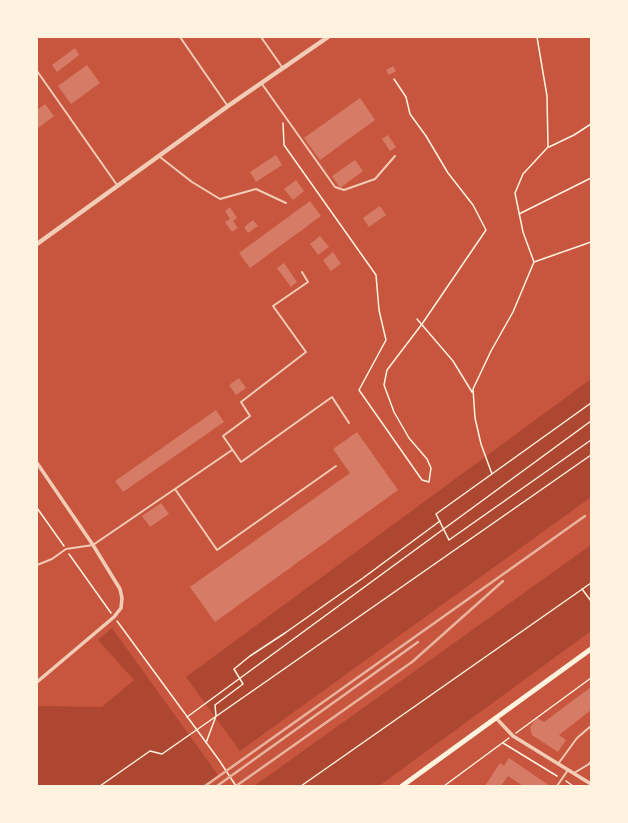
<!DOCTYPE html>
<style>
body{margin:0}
#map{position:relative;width:628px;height:823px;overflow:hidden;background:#c8553d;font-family:Overpass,sans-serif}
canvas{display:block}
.frame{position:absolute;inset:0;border:38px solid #fff3e0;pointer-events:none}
</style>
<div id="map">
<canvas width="628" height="823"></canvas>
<div class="frame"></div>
</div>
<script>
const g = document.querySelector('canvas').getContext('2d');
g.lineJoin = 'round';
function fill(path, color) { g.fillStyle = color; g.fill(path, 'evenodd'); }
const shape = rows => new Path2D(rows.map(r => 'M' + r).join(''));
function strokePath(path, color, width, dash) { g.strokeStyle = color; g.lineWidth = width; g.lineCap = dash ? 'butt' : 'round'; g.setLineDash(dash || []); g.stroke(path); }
fill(shape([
 [591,379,591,497,240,751,186,677],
 [591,545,591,631,379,786,254,786],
 [112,628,218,775,203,786,37,786,37,706,102,707,134,680,98,640]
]), '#ae4732');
fill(shape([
 [75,48,79,55,57,72,52,65],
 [87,65,100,83,71,104,58,86],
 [393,66,396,71,389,75,386,70],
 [360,98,375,120,320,160,304,138],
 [45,104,54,116,37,129,37,110],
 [388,135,396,147,390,151,382,139],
 [276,155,282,165,256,182,250,172],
 [355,160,363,171,340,188,332,176],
 [296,180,304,191,293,200,284,189],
 [310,201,321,216,250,268,239,253],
 [380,206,386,215,369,227,363,218],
 [230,207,237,218,233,221,238,228,232,232,225,222,230,219,225,211],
 [253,220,258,226,248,233,244,227],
 [320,236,329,247,318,255,310,244],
 [333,252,341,264,331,271,323,260],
 [284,263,297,282,291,287,277,268],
 [239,378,246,388,236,395,229,385],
 [216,410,224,422,123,492,115,481],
 [357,432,398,490,215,622,190,587,350,473,333,449],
 [161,503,169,514,150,527,142,516],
 [591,687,591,710,559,735,566,740,558,752,532,735,530,727,537,718,544,722],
 [509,758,550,786,523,786,508,776,501,786,485,786,500,763,504,766]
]), '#d67c66');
strokePath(shape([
 [283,123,284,145,376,275,379,310,386,340,359,390,422,480,429,482,431,468,427,459,409,438,394,412,384,385,387,370,422,324,486,230,473,205,448,173,426,136,410,114,406,97,394,79],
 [549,147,574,135,591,124],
 [519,214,591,178],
 [534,262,591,242],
 [417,319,453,361,472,392],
 [591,403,436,514,449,540,591,440],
 [492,474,481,444,475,418,473,389,491,351,513,312,534,262,523,232,515,193,523,174,548,147,547,96,537,37],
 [37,508,64,546],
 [69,554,111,613],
 [582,589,591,601],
 [117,621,219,760,236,786],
 [187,717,591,421],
 [516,733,591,678],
 [206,743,216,716,215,705,243,684,234,669,250,656,285,633,363,578,440,521],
 [503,743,557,776],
 [566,781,573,786],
 [100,786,150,751,162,754,591,455],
 [301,786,591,583],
 [444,786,509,738]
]), '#fff3e0', 1.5);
strokePath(shape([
 [180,37,227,105],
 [261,37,282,67],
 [37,71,117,185],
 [262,84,335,187,344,190,375,179,395,156],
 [160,157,192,182,220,199,256,189,286,203],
 [302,272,308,282,273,306,306,352,241,402,250,416,223,436,241,462,332,397,349,423],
 [175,489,217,550,336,466],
 [37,565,52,559,66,549,93,545,232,450],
 [558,764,577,738,591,726],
 [574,773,589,764,591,761],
 [557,786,568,770]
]), '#f1ccb7', 2);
strokePath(shape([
 [37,463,93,545,120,589,122,598,121,608,114,617,37,682],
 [496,718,513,736,591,784]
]), '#f1ccb7', 3.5);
strokePath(shape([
 [37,244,228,106,328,37]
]), '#f1ccb7', 4.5);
strokePath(shape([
 [402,786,591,649]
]), '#fff3e0', 5);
strokePath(shape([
 [205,786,585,516],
 [217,786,418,642],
 [236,786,412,662,503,581]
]), '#e9b49f', 2.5);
</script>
